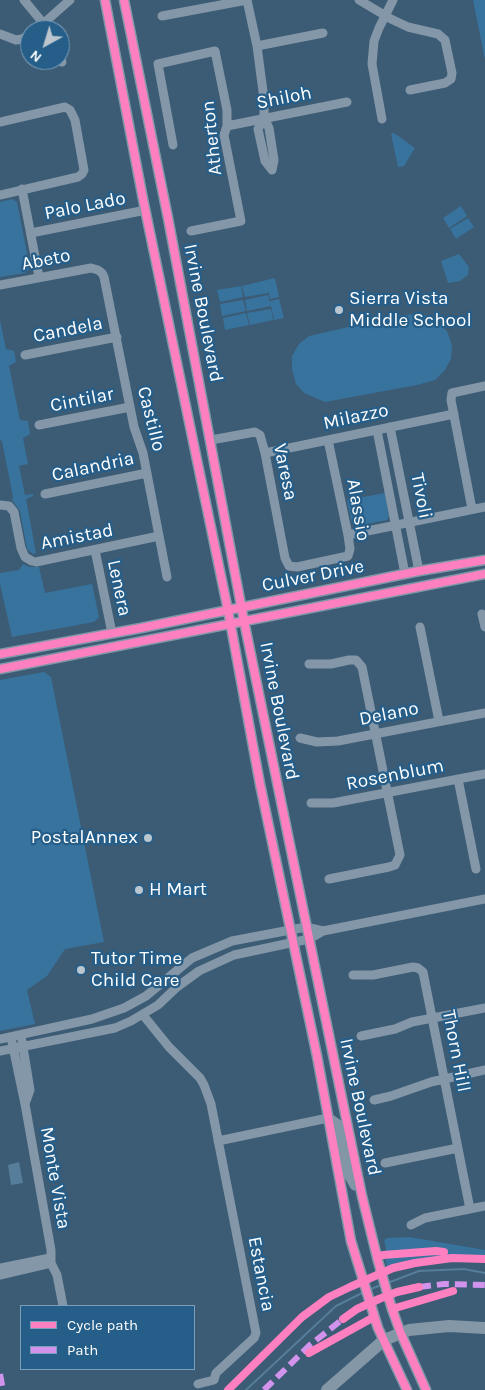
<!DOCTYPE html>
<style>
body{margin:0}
#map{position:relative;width:485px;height:1390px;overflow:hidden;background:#3c5b74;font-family:Karla,sans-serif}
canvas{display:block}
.legend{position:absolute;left:20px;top:1305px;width:175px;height:65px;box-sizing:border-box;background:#265e8a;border:1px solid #7d9eb9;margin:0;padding:6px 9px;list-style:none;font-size:15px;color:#fff}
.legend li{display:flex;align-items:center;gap:10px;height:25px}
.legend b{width:25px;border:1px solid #7d9eb9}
.north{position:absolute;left:20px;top:20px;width:50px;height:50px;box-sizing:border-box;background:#265e8a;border:1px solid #7d9eb9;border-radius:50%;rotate:219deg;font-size:14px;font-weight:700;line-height:20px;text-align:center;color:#fff}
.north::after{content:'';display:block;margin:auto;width:18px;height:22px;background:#bbc6ce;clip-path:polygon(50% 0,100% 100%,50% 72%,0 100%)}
</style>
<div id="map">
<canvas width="485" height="1390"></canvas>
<ul class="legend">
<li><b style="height:6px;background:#ff80c0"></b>Cycle path</li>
<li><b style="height:6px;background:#d193ec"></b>Path</li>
</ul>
<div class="north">N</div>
</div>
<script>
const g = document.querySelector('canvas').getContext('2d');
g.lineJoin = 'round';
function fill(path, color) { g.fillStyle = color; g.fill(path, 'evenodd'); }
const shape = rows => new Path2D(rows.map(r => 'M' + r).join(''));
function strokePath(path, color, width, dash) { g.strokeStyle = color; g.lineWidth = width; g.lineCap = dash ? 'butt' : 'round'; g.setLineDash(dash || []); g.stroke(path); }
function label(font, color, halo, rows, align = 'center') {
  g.font = font + ' Karla,sans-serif'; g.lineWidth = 4.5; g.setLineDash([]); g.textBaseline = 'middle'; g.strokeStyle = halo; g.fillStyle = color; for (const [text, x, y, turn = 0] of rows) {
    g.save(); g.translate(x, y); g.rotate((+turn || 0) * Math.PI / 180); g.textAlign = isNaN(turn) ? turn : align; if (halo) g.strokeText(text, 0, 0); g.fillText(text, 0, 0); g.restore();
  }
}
fill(shape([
 [473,0,485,0,485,60],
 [394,133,415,148,404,166,398,167,391,134],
 [12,199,17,202,30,268,25,273,0,277,0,202],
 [461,206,467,216,449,228,443,218],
 [468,218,474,227,456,239,450,229],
 [459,254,469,267,468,275,460,281,448,283,441,261],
 [275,278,279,297,270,299,268,290,268,293,245,297,242,286],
 [241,286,243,297,220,302,217,290],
 [268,295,271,306,247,311,245,300],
 [279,299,284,318,274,320,270,301],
 [243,300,246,311,222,316,220,304],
 [271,309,273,320,250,325,247,313],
 [246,313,249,325,225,330,223,318],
 [422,314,432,318,447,331,452,345,451,359,445,370,435,380,417,385,325,402,304,393,296,384,292,369,292,356,299,344,309,336,401,315],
 [0,320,6,349,14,351,16,362,9,366,20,420,28,421,30,434,23,438,28,464,19,466,25,495,33,494,33,496,26,499,36,553,33,554,27,549,20,511,12,500,13,497,2,441,0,440],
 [385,493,389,516,387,520,356,526,352,523,347,500],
 [23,564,29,567,39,567,45,593,92,584,99,617,94,622,12,637,0,584,0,573,19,570],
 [44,672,51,677,104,942,65,949,47,976,27,990,35,1024,0,1031,0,680],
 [409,1237,485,1250,485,1261,442,1260,421,1263,389,1273,385,1259,386,1249,384,1240,388,1238]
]), '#38739e');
fill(shape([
 [19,1162,23,1183,11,1185,8,1165]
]), '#567d99');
strokePath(shape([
 [390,1282,419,1271,464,1269,485,1273],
 [371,1289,381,1285],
 [246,1390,336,1306,362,1293]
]), '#567d99', 2);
strokePath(shape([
 [24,0,43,23],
 [247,0,257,46,264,99,264,118,269,128,274,160,272,170],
 [359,0,391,19,408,27,438,34,445,40,452,73,451,79,445,83,410,90],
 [162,16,247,0],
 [36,30,70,0],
 [0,34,16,40,22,39,30,34],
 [257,46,323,33],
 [60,60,62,62],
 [264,118,258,129,265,161,272,170],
 [382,119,372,64,374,41,379,28,393,0],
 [0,122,65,107,70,110,75,120,84,170,82,174,78,177,0,195],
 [227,126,347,102],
 [173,145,158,64,215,51,227,110,227,126,224,135,241,221,191,231],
 [22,189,39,277],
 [31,233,146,210],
 [0,285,91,268,98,270,102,273,104,277,134,427,143,453,167,577],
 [25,355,117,337],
 [39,425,130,407],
 [390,427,419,571],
 [377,430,405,574],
 [211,440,255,432,260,435,265,453,285,558,289,566,297,567,348,556,350,549,348,535,328,440],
 [265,453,454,414],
 [45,494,147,473],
 [0,505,9,506,14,512,21,548,25,557,32,561,36,562,159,536],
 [472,509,451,400,452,393,485,386],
 [348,535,485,507],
 [95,550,112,633],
 [482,614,485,627],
 [420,627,439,721],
 [309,664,331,664,349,660,356,660,362,667,400,855,395,865,389,867,329,879],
 [300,738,317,742,338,741,485,713],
 [458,779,476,869],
 [311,803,333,803,485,774],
 [353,975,373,975,413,967,418,968,423,972,470,1209],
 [143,1015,169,1047,200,1078,204,1085,211,1104,256,1333,254,1338,216,1373,214,1380,198,1384],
 [361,1036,395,1029,412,1022,485,1008],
 [0,1039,92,1019,124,1008,146,996,192,958,232,941,306,927,323,931],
 [22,1041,30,1090,25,1104],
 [12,1042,25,1104,51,1250,51,1263,57,1275,63,1306],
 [0,1051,115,1028,131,1021,158,1005,177,987,199,971,234,955,309,939,323,931,485,899],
 [374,1100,391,1096,431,1082,485,1070],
 [218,1141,328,1118],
 [385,1163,458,1148],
 [411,1225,425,1218,485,1206],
 [0,1268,50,1258],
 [0,1275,51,1263]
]), '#8397a8', 9);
strokePath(shape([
 [105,0,143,199,228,610,260,784,317,1056,351,1241,378,1328,407,1390],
 [124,0,168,218,244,621,362,1196,378,1261,392,1309,401,1334,426,1390],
 [0,654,141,628,419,571,485,560],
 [0,669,485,574],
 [328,1118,338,1125,350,1176,355,1185]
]), '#8296a7', 11);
strokePath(shape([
 [327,1390,384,1340,409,1330,449,1326,485,1328]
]), '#8397a7', 12);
strokePath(shape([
 [419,1287,444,1284,485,1285],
 [0,1374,3,1390],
 [264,1390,310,1345,343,1319]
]), '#d193ec', 6, [12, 6]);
strokePath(shape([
 [105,0,143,199,228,610,260,784,317,1056,351,1241,378,1328,407,1390],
 [124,0,168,218,244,621,362,1196,378,1261,392,1309,401,1334,426,1390],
 [0,654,141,628,419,571,485,560],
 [0,669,485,574],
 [377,1257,383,1255,436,1251,444,1252],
 [392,1309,453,1291],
 [343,1319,357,1309,379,1299,397,1292,419,1287],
 [309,1353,374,1317],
 [228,1390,302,1317,329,1297,350,1287,393,1268,415,1263,452,1258,485,1259]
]), '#ff80c0', 8);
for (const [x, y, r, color] of [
 [339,310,5,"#bbc6ce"],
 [148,838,5,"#bbc6ce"],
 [139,890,5,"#bbc6ce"],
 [81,970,5,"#bbc6ce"]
]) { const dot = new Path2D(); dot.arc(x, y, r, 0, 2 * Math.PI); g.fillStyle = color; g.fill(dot); strokePath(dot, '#265e8a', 2); }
label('19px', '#fff', '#265e8a', [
 ["Shiloh",284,98,-11],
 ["Atherton",212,138,-96],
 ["Palo Lado",85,206,-11],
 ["Abeto",46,260,-11],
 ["Irvine Boulevard",203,313,79],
 ["Candela",68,330,-11],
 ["Cintilar",82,400,-11],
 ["Milazzo",356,417,-12],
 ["Castillo",151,419,76],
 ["Calandria",93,467,-12],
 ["Varesa",285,472,78],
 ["Tivoli",421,496,79],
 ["Alassio",358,510,80],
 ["Amistad",77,537,-11],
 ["Culver Drive",313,576,-11],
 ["Lenera",119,588,78],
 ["Irvine Boulevard",279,711,79],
 ["Delano",389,714,-11],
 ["Rosenblum",395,775,-11],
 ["Thorn Hill",456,1051,79],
 ["Irvine Boulevard",360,1107,78],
 ["Monte Vista",55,1178,80],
 ["Estancia",261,1274,79]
]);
label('19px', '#fff', '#265e8a', [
 ["Sierra Vista",349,299],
 ["Middle School",349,321],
 ["PostalAnnex",138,838,"right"],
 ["H Mart",149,890],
 ["Tutor Time",91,959],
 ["Child Care",91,981]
], 'left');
</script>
